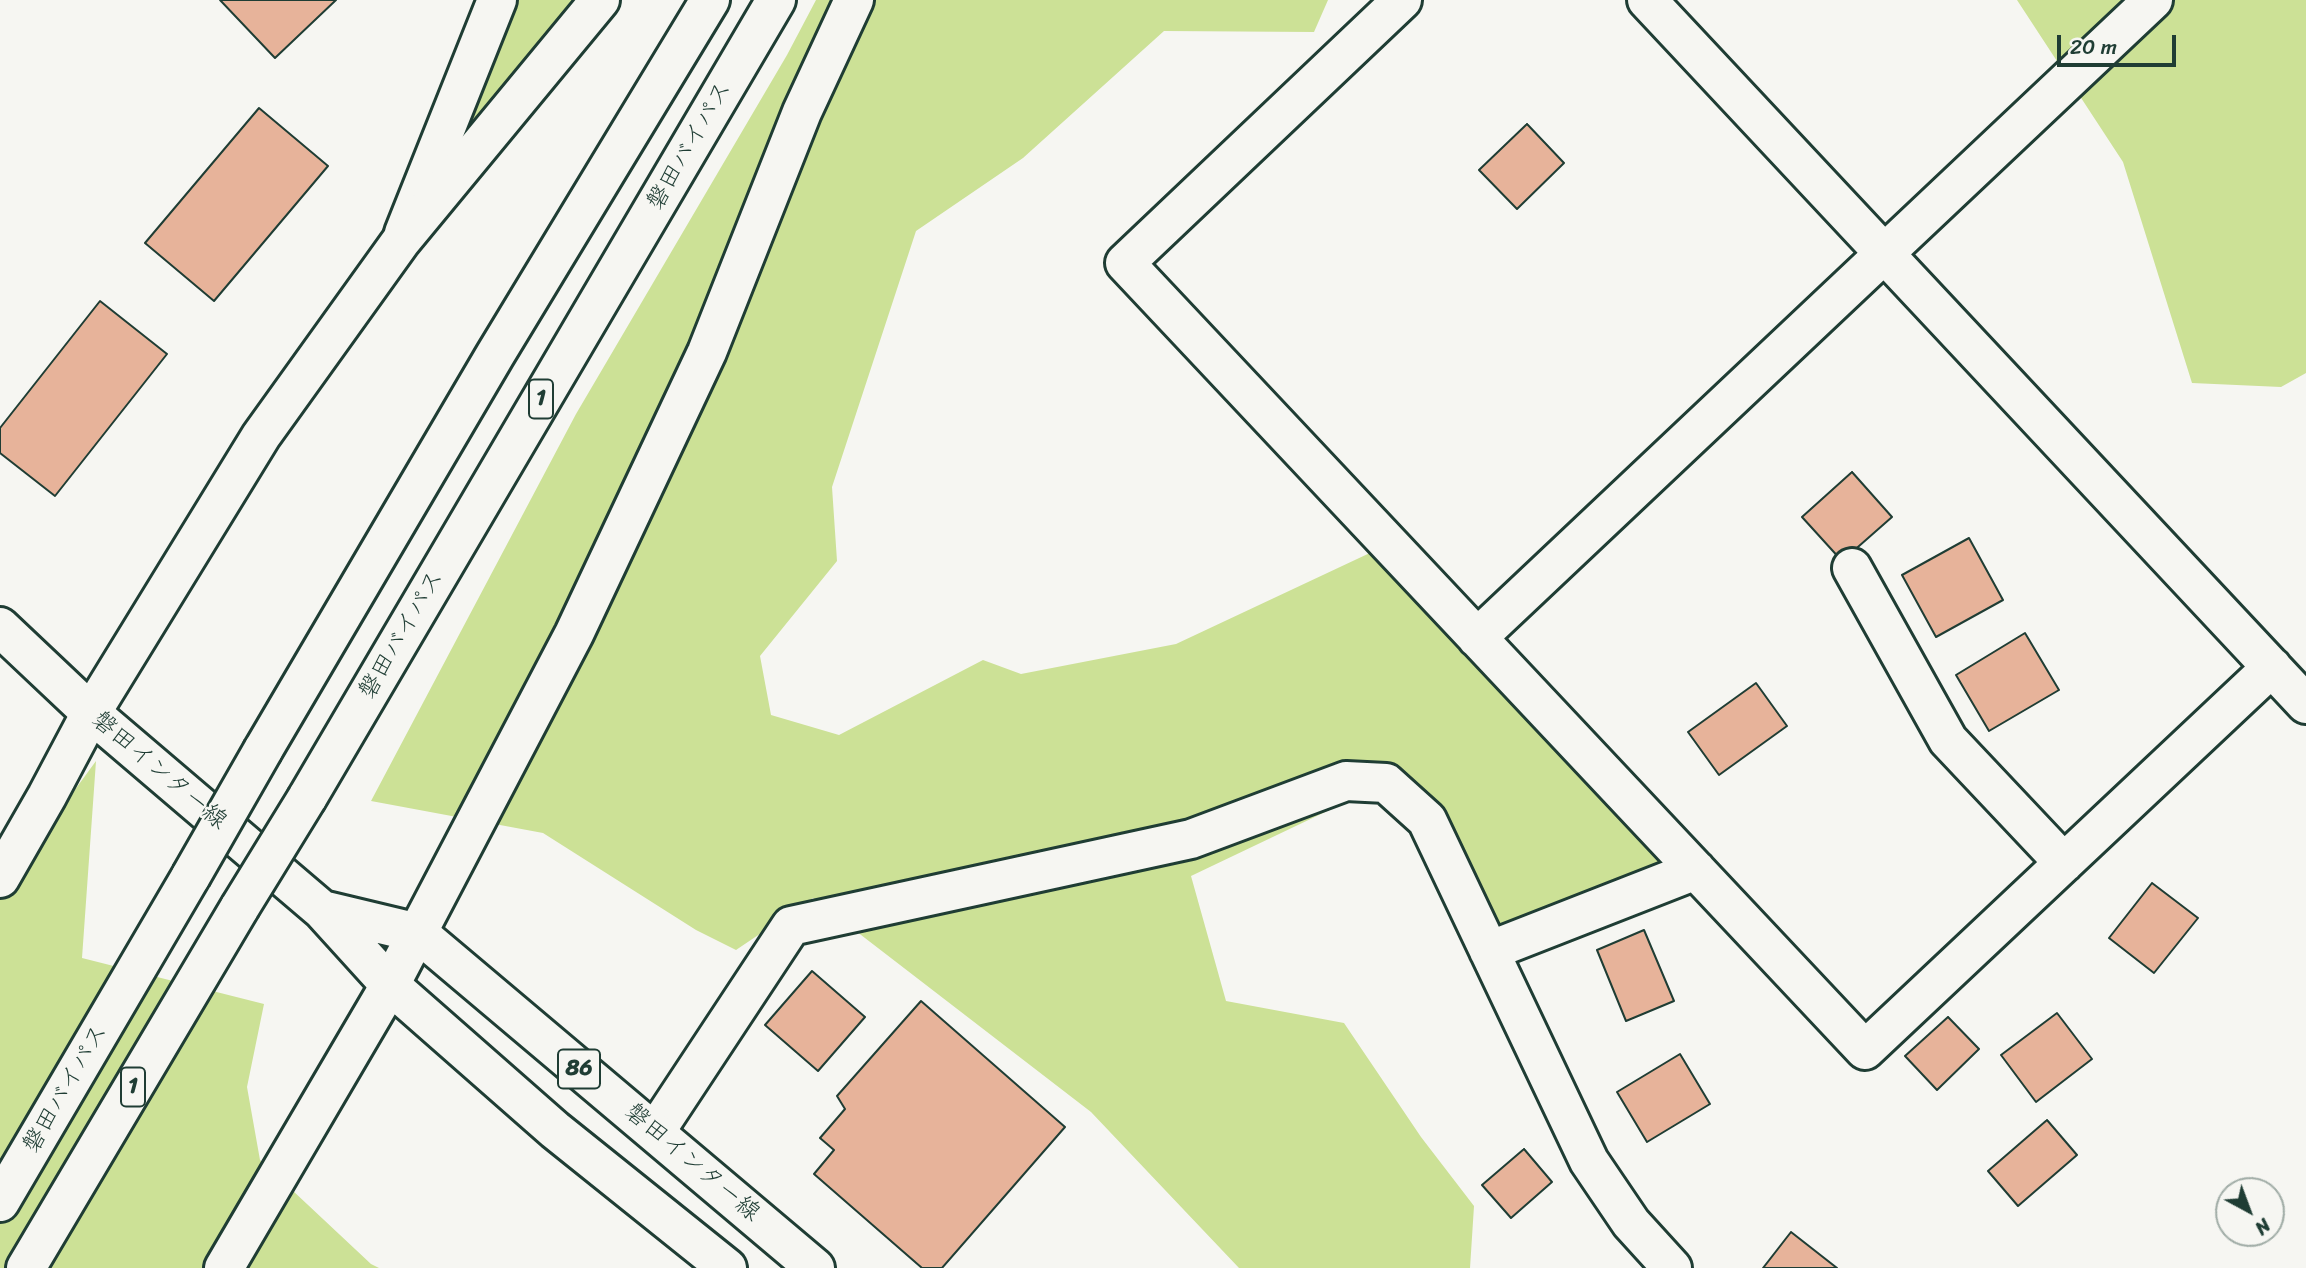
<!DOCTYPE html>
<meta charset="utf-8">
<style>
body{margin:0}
#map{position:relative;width:2306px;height:1268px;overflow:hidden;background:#f6f6f2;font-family:Sriracha,sans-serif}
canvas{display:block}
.north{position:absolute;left:2215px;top:1177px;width:70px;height:70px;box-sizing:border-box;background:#f6f6f2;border:2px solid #a0aca6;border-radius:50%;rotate:139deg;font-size:19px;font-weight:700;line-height:28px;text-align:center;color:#1f3d34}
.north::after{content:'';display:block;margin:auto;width:24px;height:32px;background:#1f3d34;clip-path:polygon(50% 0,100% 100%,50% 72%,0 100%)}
.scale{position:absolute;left:2057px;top:35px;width:119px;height:32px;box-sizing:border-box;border:4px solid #1f3d34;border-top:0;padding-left:9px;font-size:21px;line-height:24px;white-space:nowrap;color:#1f3d34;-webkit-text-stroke:5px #f6f6f2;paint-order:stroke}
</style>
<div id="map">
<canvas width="2306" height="1268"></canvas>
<div class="north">N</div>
<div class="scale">20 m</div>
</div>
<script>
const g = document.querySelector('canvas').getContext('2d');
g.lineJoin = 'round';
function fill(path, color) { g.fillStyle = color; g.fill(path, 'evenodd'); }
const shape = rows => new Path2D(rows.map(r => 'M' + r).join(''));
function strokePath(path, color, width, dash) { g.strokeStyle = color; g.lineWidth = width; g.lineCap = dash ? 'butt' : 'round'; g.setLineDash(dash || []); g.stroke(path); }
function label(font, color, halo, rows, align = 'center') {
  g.font = font + ' Sriracha,"Klee One",sans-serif'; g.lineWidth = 5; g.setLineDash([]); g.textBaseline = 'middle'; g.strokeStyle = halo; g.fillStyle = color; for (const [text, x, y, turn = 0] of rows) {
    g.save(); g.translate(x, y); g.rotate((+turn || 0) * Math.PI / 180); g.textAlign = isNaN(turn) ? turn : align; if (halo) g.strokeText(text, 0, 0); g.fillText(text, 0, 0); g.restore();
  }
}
fill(shape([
 [499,0,575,0,467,128],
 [816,0,1328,0,1314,32,1164,31,1023,158,916,231,832,487,837,561,760,656,771,715,839,735,983,660,1021,674,1176,644,1389,544,1696,870,1489,951,1386,783,1191,876,1226,1001,1344,1023,1421,1137,1474,1206,1470,1268,1239,1268,1091,1112,813,898,736,950,696,930,543,833,371,801,576,414,787,55],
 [2017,0,2306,0,2306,373,2281,387,2192,383,2123,162],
 [96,761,82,958,264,1004,247,1087,260,1160,371,1264,379,1268,0,1268,0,892]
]), '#cce196');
const building = shape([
 [220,0,336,0,275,58,220,0],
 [259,108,328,166,214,301,145,243,259,108],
 [1527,124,1564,163,1517,209,1479,170,1527,124],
 [100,301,167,354,55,496,0,453,0,428,100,301],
 [1852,472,1892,517,1842,561,1802,517,1852,472],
 [1969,538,2003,600,1936,637,1902,575,1969,538],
 [2025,633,2059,690,1989,731,1956,675,2025,633],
 [1756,683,1787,726,1719,775,1688,732,1756,683],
 [2152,883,2198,918,2154,973,2109,938,2152,883],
 [1644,930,1674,1001,1626,1021,1597,950,1644,930],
 [812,971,865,1017,818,1071,765,1025,812,971],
 [921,1001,1065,1127,942,1268,922,1268,814,1174,834,1150,820,1138,845,1109,837,1096,921,1001],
 [2057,1013,2092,1059,2036,1102,2001,1055,2057,1013],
 [1948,1017,1979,1049,1937,1090,1905,1056,1948,1017],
 [1680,1054,1710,1104,1647,1142,1617,1092,1680,1054],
 [2047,1120,2077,1155,2018,1206,1988,1171,2047,1120],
 [1524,1149,1552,1182,1511,1218,1482,1185,1524,1149],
 [1791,1232,1837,1268,1763,1268,1791,1232]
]);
fill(building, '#e7b39a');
strokePath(building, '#1f3d34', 2);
const minor = shape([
 [1402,0,1125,263,1865,1050,2272,667],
 [1647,0,2306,704],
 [404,233,497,0],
 [1852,568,1948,740,2064,863],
 [1477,638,2153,0],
 [1489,951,1696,870],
 [655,1132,791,926,1191,839,1346,781,1386,783,1427,820,1589,1161,1631,1223,1672,1268]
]);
const primary = shape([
 [0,627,91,713,322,910,390,985,555,1130,727,1268],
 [322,910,418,933,815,1268]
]);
const trunk = shape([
 [263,750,495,355,710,0],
 [307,798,776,0],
 [0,878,47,796,91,713,261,436,401,241,600,0],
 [0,1202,191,876],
 [26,1268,240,907],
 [224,1268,390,985,574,634,707,352,802,112,854,0]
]);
strokePath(minor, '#1f3d34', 44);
strokePath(primary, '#1f3d34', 44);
strokePath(trunk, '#1f3d34', 44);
strokePath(minor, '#f6f6f2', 38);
strokePath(primary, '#f6f6f2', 38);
strokePath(trunk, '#f6f6f2', 38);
const trunkBridge = shape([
 [191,876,263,750],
 [240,907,307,798]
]);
strokePath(trunkBridge, '#1f3d34', 44, []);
strokePath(trunkBridge, '#f6f6f2', 38);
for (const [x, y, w] of [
 [541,399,24],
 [579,1069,42],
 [133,1087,24]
]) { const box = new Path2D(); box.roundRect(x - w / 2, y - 19.5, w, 39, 5); g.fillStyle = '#f6f6f2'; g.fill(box); strokePath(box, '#1f3d34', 2); }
label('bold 23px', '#1f3d34', null, [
 ["1",541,399],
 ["86",579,1069],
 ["1",133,1087]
]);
label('24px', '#1f3d34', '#f6f6f2', [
 ["磐田バイパス",690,146,-60],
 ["磐田バイパス",402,635,-60],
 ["磐田インター線",159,771,40],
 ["磐田バイパス",66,1089,-60],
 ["磐田インター線",692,1163,40]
]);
</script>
